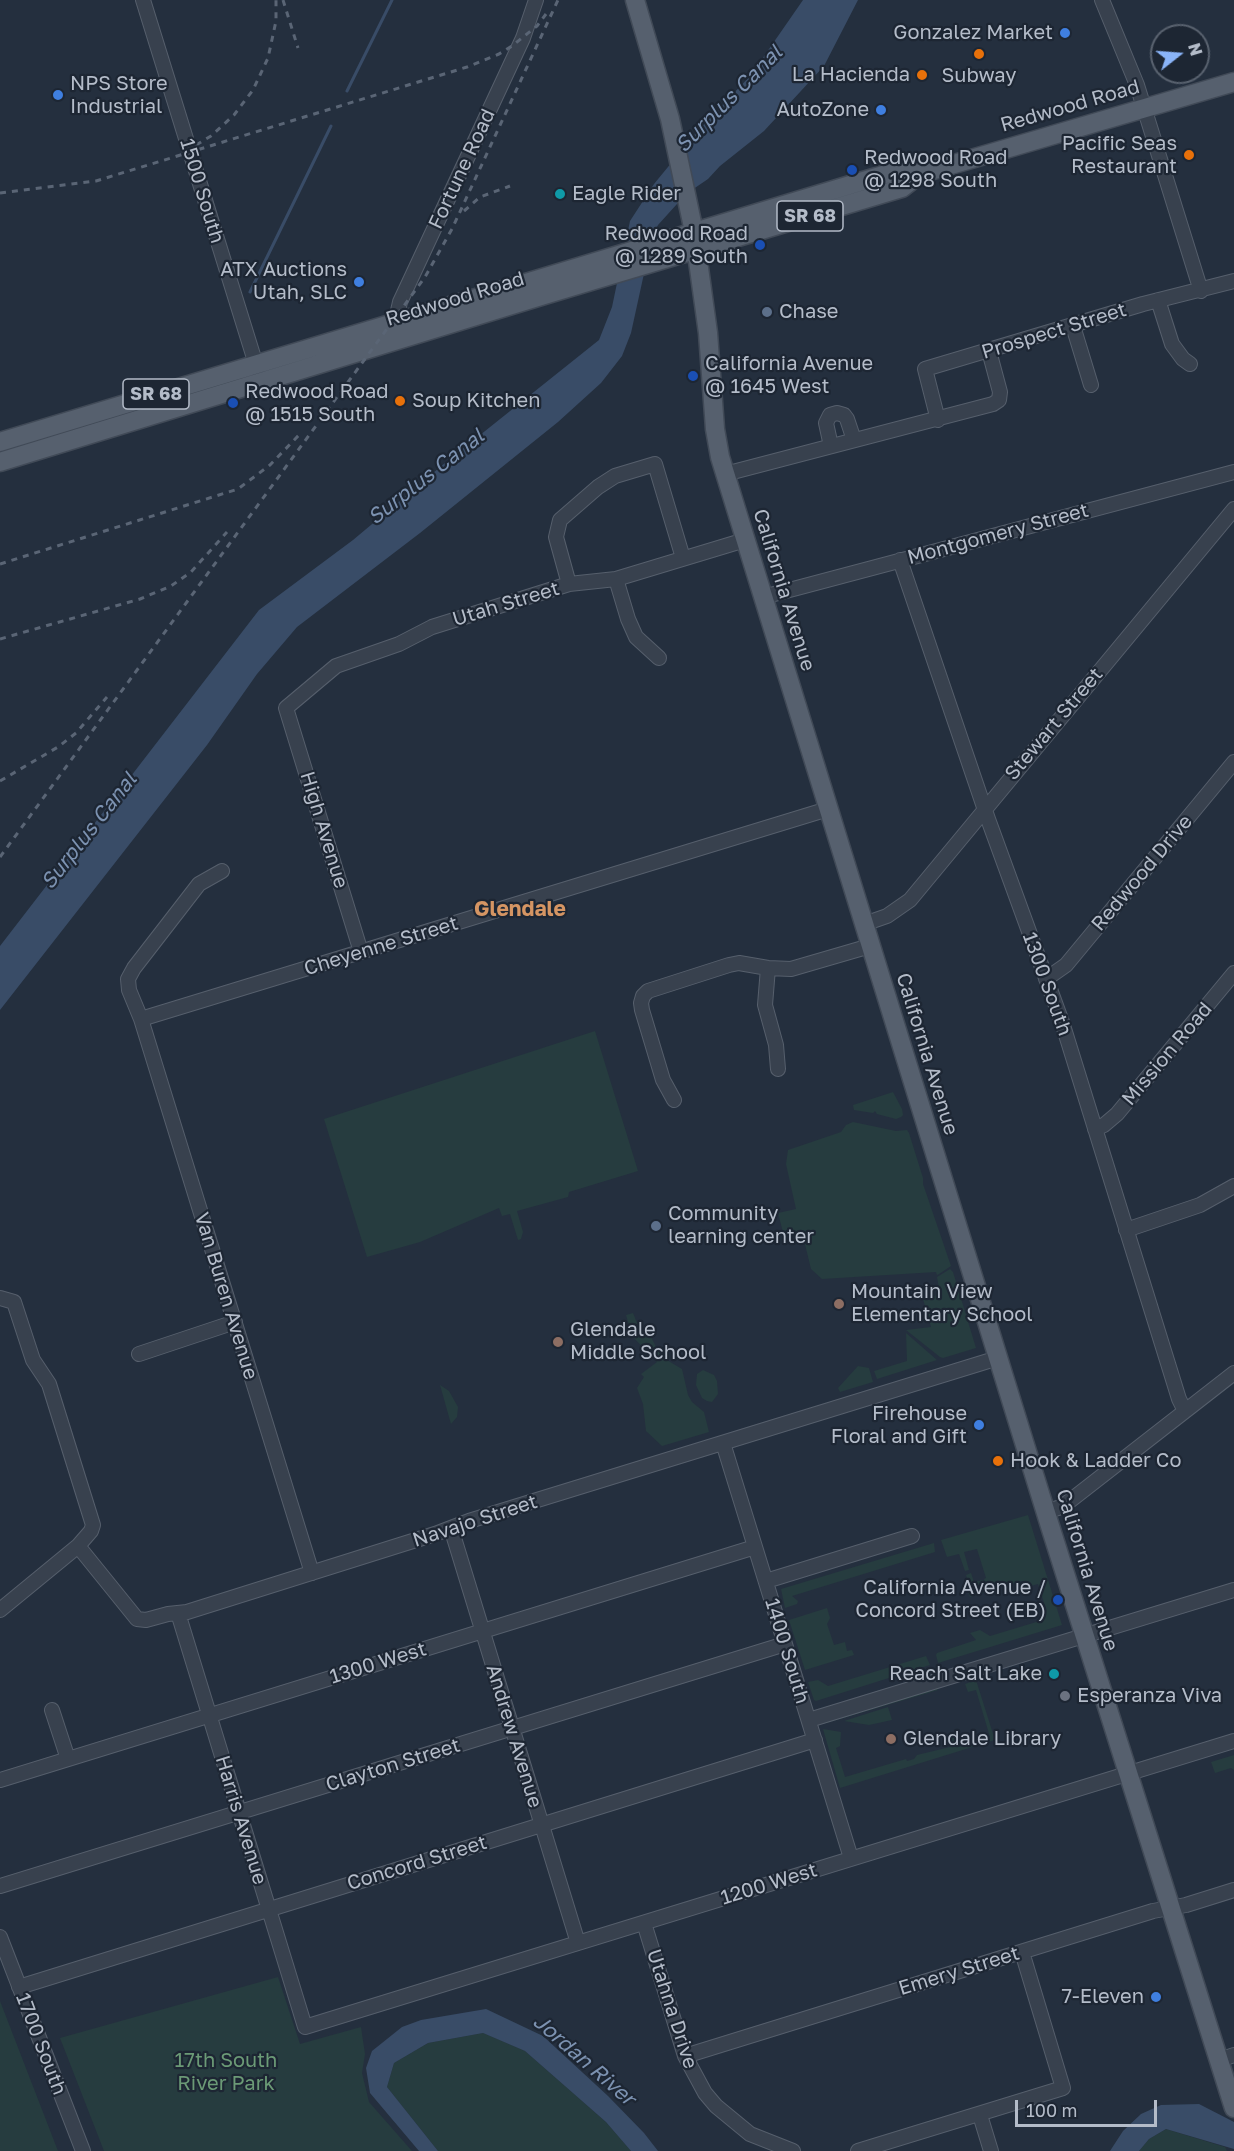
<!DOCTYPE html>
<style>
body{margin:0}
#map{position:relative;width:1234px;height:2151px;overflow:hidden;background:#242f3e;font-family:"Golos Text",sans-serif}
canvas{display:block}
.north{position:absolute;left:1150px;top:24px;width:60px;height:60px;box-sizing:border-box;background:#1d2633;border:2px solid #59626f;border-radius:50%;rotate:73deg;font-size:16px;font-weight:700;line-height:24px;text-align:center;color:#b4bcc9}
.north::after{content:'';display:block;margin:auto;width:21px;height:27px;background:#8ab4f8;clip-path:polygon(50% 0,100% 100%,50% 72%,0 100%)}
.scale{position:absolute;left:1015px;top:2100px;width:142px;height:27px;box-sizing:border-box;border:3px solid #b4bcc9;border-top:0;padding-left:8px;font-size:18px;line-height:21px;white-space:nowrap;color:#b4bcc9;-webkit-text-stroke:4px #1d2633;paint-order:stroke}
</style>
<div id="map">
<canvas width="1234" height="2151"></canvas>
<div class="north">N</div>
<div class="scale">100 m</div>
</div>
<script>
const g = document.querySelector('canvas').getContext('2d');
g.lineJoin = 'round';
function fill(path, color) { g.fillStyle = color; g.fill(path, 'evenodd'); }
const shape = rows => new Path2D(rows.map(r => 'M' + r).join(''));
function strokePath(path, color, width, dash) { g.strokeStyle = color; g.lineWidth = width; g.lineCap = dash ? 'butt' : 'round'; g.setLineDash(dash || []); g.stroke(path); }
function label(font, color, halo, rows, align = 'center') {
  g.font = font + ' "Golos Text",sans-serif'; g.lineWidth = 4.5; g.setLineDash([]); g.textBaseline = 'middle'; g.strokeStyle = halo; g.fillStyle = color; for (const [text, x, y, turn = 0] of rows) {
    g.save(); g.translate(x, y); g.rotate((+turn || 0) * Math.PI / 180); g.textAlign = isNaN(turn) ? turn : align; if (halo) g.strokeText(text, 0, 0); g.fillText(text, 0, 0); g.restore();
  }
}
fill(shape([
 [595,1031,638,1171,569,1192,568,1197,517,1211,523,1232,521,1239,518,1240,510,1214,502,1216,499,1208,420,1242,367,1257,324,1119],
 [893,1092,902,1109,903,1115,901,1117,896,1119,877,1114,875,1111,873,1113,854,1110,853,1105],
 [853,1122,896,1131,907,1130,909,1133,923,1178,923,1184,951,1266,939,1274,937,1275,936,1272,822,1279,811,1269,802,1232,784,1236,778,1213,796,1209,786,1164,788,1150,841,1132,846,1125],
 [950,1269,953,1272,976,1348,943,1358,940,1357,906,1330,931,1327,923,1299,940,1294,937,1277],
 [633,1313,637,1323,649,1333,658,1351,665,1359,682,1369,688,1395,692,1402,704,1412,709,1432,662,1446,646,1431,643,1404,637,1388,644,1377,641,1374,657,1362,632,1336,626,1315],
 [906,1333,937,1360,877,1379,874,1371,907,1361],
 [858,1366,869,1368,873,1382,840,1392,838,1388],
 [703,1370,714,1375,717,1381,718,1394,712,1402,707,1401,702,1398,696,1385,697,1374],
 [440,1385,449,1391,458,1407,457,1417,451,1424],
 [1028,1515,1062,1625,938,1663,936,1655,937,1653,976,1640,970,1633,980,1630,990,1636,1043,1620,1041,1612,1046,1609,1038,1584,1031,1586,1022,1581,988,1591,984,1579,986,1578,977,1549,964,1552,969,1570,965,1571,959,1554,947,1557,941,1540],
 [934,1543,935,1552,792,1596,798,1601,797,1604,785,1608,781,1589],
 [971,1573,974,1582,983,1580,986,1592,970,1597,967,1590,970,1588,966,1575],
 [827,1608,830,1618,827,1624,834,1645,845,1642,847,1651,852,1650,854,1655,805,1670,789,1620],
 [926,1656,930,1665,816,1701,814,1700,808,1682,818,1680,828,1686],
 [976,1680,995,1740,840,1788,823,1729,841,1732,840,1746,836,1748,845,1777,906,1759,907,1761,914,1759,917,1755,950,1747,950,1745,952,1744,951,1739,954,1736,958,1747,990,1737,976,1690,968,1692,965,1684],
 [936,1688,938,1690,823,1724,826,1721],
 [888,1707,892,1720,869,1725,844,1721],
 [1234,1755,1234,1770,1231,1768,1215,1773,1211,1762],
 [278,1977,300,2044,361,2027,365,2054,362,2073,369,2102,412,2151,104,2151,60,2038],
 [0,2001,58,2151,0,2151],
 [483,2033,525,2051,606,2122,631,2151,438,2151,387,2087,394,2063,428,2043],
 [1166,2129,1225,2147,1227,2151,1139,2151,1149,2139]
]), '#263c3f');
fill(shape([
 [803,0,858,0,824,66,764,131,720,166,708,179,686,194,658,225,652,237,631,333,622,356,601,383,558,422,420,533,297,627,257,674,207,745,0,1010,0,946,259,610,353,540,445,463,599,340,612,307,630,221,654,184,695,134,751,75],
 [486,2009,543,2036,608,2096,644,2133,658,2151,631,2151,606,2122,525,2051,483,2033,428,2043,394,2063,387,2087,438,2151,419,2151,370,2093,366,2068,372,2051,402,2027,421,2020],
 [1199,2104,1234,2122,1234,2149,1166,2129,1149,2139,1139,2151,1110,2151,1123,2131,1141,2114,1161,2105]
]), '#394c67');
strokePath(shape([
 [347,91,392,0],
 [250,292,331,126]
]), '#394c67', 3);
const minor = shape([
 [143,0,258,371],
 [1102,0,1137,85,1201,291],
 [1158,300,1172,344,1183,359,1190,364],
 [1073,326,1091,385],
 [400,331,397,315,400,302,523,38,536,0],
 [938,420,925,369,1143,304,1234,281],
 [831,446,826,423,830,415,837,413,844,415,847,419,854,440],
 [725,474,993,404,999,400,1000,392,989,351],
 [900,560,988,819,1062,1022,1179,1399,1185,1411],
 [616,579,628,619,636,637,659,658],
 [569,584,556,537,560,520,598,487,615,476,655,464,683,558],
 [763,597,1234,472],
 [222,871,199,884,134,968,128,979,129,990,141,1019,312,1573],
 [864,924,887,916,910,900,1234,509],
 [361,952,286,708,336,666,399,644,432,627,569,584,616,579,745,540],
 [768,968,765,1005,776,1045,778,1069],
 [1046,979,1066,965,1234,762],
 [141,1019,828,809],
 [674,1100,663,1080,642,1010,641,1003,643,996,648,991,729,965,739,963,768,968,791,969,870,946],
 [1095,1129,1104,1125,1117,1114,1234,973],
 [1126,1230,1200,1205,1234,1186],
 [0,1298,14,1302,33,1360,49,1384,93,1525,91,1531,78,1546,0,1610],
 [139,1354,235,1322],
 [723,1443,851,1858],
 [1045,1512,1061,1507,1071,1500,1234,1373],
 [451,1528,578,1943],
 [78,1546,137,1619,146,1620,168,1614,187,1612,435,1534,469,1521,998,1358],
 [766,1581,912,1536],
 [178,1613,305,2027,1234,1741],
 [52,1710,68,1759],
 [809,1720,1234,1590],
 [0,1780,755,1547],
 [0,1886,785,1644],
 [644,1923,685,2056,705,2093,716,2106,750,2134,793,2151],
 [0,1937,83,2151],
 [19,1987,815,1740],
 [685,2056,1153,1911,1186,1905,1234,1890],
 [1219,2060,1234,2055],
 [980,2115,991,2151],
 [858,2151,1063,2088,1022,1952]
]);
const major = shape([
 [635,0,670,119,694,232,708,333,715,429,720,457,1050,1526,1234,2108],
 [0,442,896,171,920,174],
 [0,462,548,294,902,188,920,174,1234,82]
]);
strokePath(minor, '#565f6c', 16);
strokePath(major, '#414a57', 21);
strokePath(minor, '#38414e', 14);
strokePath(major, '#56606e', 18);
strokePath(shape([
 [283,0,298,48],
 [196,145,211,136,234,115,253,90,268,58,276,21,276,0],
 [0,193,96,181,467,67,499,54,512,46,537,26,546,14],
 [464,211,480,197,510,186],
 [0,564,238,489,270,465,299,435],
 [0,639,140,599,171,586,191,572,227,532],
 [0,781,58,747,76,733,107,697],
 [0,857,425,277,452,229,558,0]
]), '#5a6575', 3, [6, 6]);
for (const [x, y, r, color] of [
 [1065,33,6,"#3f7fe0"],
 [979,54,6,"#e8710a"],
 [922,75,6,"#e8710a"],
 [58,95,6,"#3f7fe0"],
 [881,110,6,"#3f7fe0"],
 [1189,155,6,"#e8710a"],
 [852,170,6,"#1a4fb4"],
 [560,194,6,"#0f9aa8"],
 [760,245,6,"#1a4fb4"],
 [359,282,6,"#3f7fe0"],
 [767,312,6,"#5c6f8a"],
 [693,376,6,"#1a4fb4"],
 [400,401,6,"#e8710a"],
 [233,403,6,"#1a4fb4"],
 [656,1226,6,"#5c6f8a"],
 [839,1304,6,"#8d6e63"],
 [558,1342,6,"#8d6e63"],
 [979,1425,6,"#3f7fe0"],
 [998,1461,6,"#e8710a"],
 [1058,1600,6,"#1a4fb4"],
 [1054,1674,6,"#0f9aa8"],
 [1065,1696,6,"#6b7280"],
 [891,1739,6,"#8d6e63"],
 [1156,1997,6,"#3f7fe0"]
]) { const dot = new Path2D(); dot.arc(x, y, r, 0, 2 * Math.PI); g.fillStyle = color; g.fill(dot); strokePath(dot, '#1d2633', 2); }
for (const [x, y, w] of [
 [810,216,66],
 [156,394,66]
]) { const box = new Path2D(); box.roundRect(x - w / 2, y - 15, w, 30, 4.5); g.fillStyle = '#1d2633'; g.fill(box); strokePath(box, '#b4bcc9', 1.5); }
label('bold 18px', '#b4bcc9', null, [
 ["SR 68",810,216],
 ["SR 68",156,394]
]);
label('20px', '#b4bcc9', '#1d2633', [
 ["Gonzalez Market",1053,33,"right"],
 ["La Hacienda",910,75,"right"],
 ["Subway",979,76,"center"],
 ["NPS Store",70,84],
 ["Industrial",70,107],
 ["AutoZone",869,110,"right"],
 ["Pacific Seas",1177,144,"right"],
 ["Restaurant",1177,167,"right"],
 ["Redwood Road",864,158],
 ["@ 1298 South",864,181],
 ["Eagle Rider",572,194],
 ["Redwood Road",748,234,"right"],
 ["@ 1289 South",748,257,"right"],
 ["ATX Auctions",347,270,"right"],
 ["Utah, SLC",347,293,"right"],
 ["Chase",779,312],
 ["California Avenue",705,364],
 ["@ 1645 West",705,387],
 ["Redwood Road",245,392],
 ["@ 1515 South",245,415],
 ["Soup Kitchen",412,401],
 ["Community",668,1214],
 ["learning center",668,1237],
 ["Mountain View",851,1292],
 ["Elementary School",851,1315],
 ["Glendale",570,1330],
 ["Middle School",570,1353],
 ["Firehouse",967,1414,"right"],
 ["Floral and Gift",967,1437,"right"],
 ["Hook & Ladder Co",1010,1461],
 ["California Avenue /",1046,1588,"right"],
 ["Concord Street (EB)",1046,1611,"right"],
 ["Reach Salt Lake",1042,1674,"right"],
 ["Esperanza Viva",1077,1696],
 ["Glendale Library",903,1739],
 ["7-Eleven",1144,1997,"right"]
], 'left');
label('20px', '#b4bcc9', '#1d2633', [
 ["Redwood Road",1070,106,-16],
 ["Fortune Road",462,169,-65],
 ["1500 South",202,191,73],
 ["Redwood Road",455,299,-17],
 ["Prospect Street",1054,331,-17],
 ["Montgomery Street",998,534,-15],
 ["California Avenue",784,590,73],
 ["Utah Street",506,604,-17],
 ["Stewart Street",1054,724,-50],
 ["High Avenue",324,830,73],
 ["Redwood Drive",1142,873,-50],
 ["Cheyenne Street",381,946,-17],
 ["1300 South",1047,984,70],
 ["California Avenue",927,1054,73],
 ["Mission Road",1167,1054,-50],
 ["Van Buren Avenue",226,1296,73],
 ["Navajo Street",475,1521,-18],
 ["California Avenue",1087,1570,73],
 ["1400 South",787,1651,73],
 ["1300 West",378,1663,-17],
 ["Andrew Avenue",514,1736,73],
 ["Clayton Street",393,1765,-17],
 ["Harris Avenue",241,1820,73],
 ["Concord Street",417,1863,-17],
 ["1200 West",769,1884,-17],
 ["Emery Street",959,1971,-17],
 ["Utahna Drive",672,2009,72],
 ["1700 South",41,2044,69]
]);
label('20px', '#6b9a76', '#1d2633', [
 ["17th South",226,2061],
 ["River Park",226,2084]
]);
label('italic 21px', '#7c92b1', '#1d2633', [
 ["Surplus Canal",729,99,-45],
 ["Surplus Canal",426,477,-38],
 ["Surplus Canal",89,831,-52],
 ["Jordan River",584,2060,41]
]);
label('bold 21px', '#d59563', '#1d2633', [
 ["Glendale",520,909]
]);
</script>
